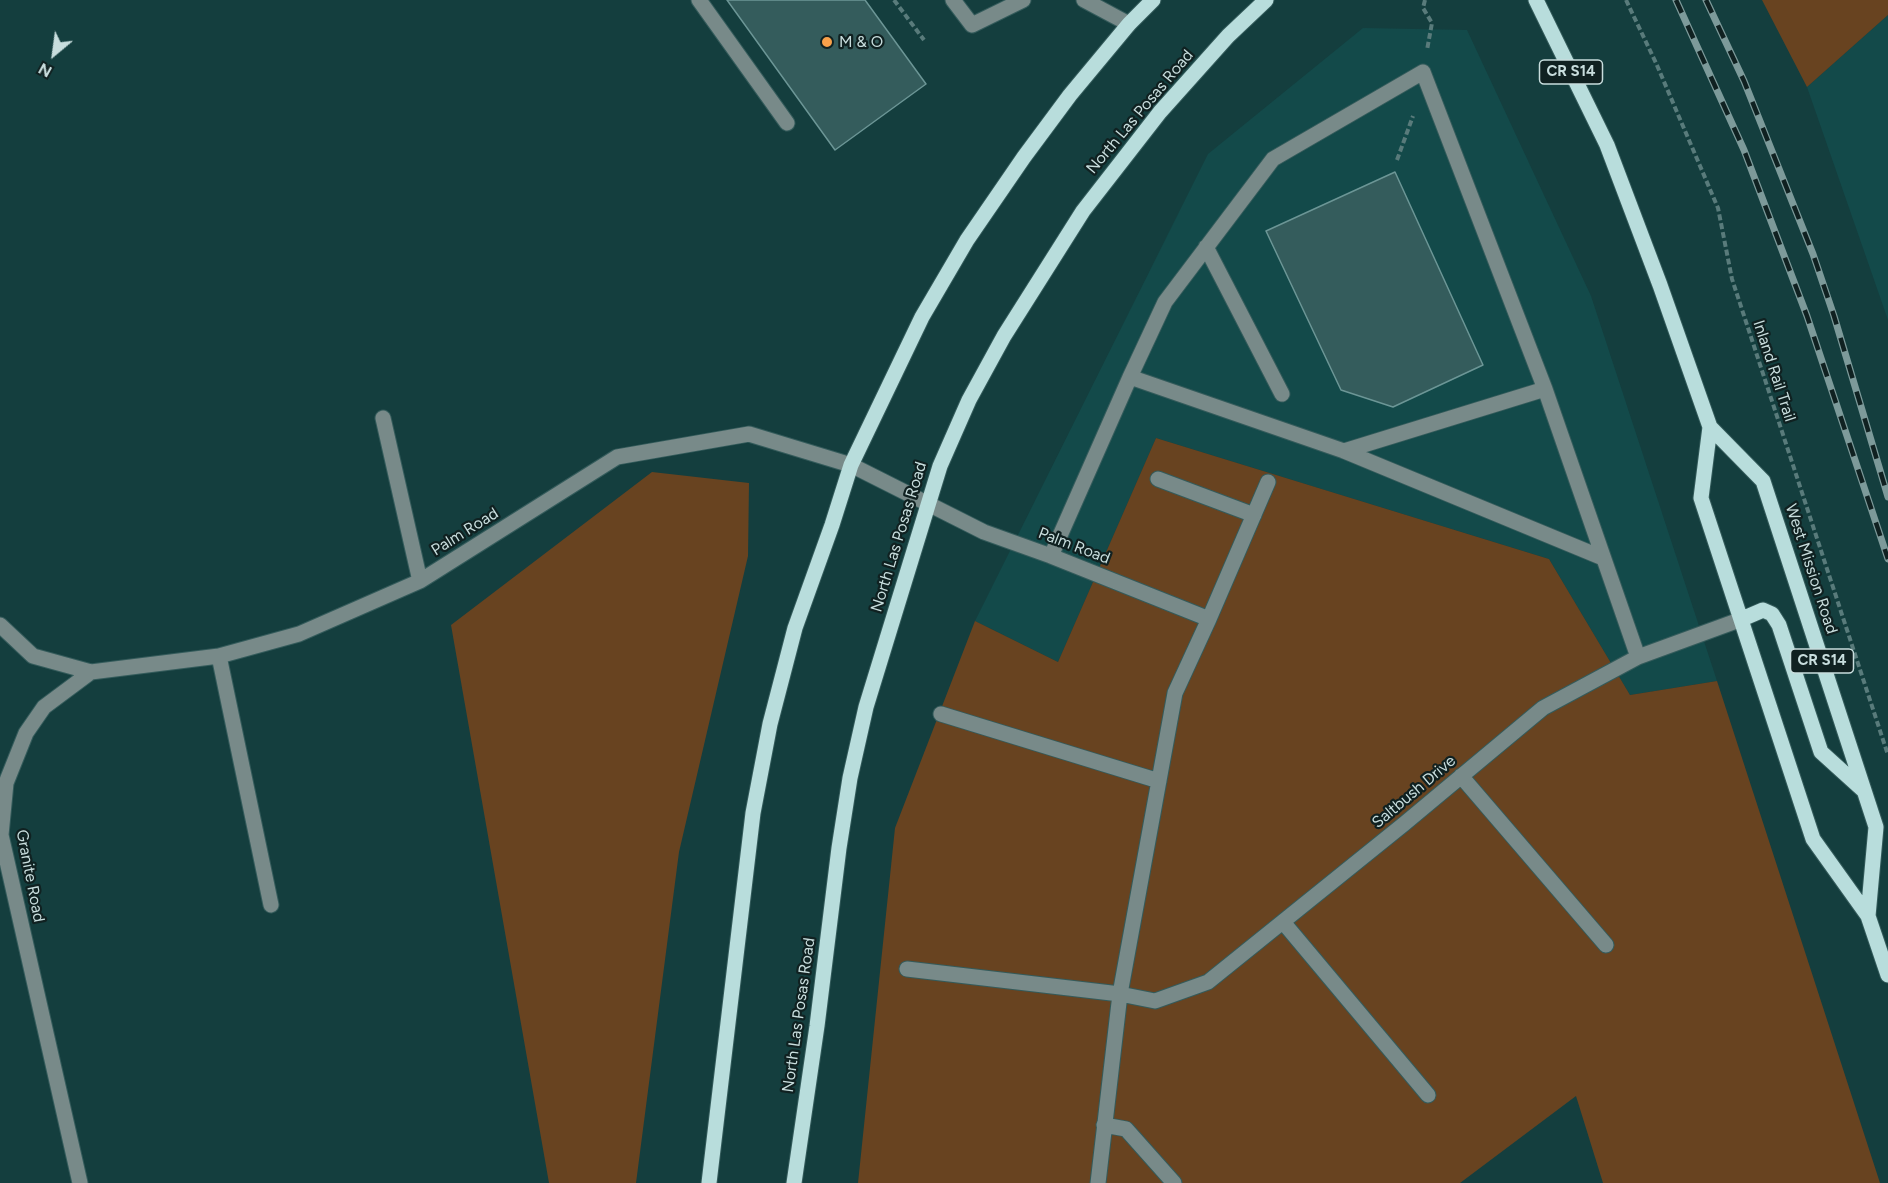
<!DOCTYPE html>
<style>
body{margin:0}
#map{position:relative;width:1888px;height:1183px;overflow:hidden;background:#143e3e;font-family:Figtree,sans-serif}
canvas{display:block}
.north{position:absolute;left:24px;top:24px;width:60px;height:60px;-webkit-text-stroke:4px #102121;paint-order:stroke;rotate:209deg;font-size:16px;font-weight:700;line-height:24px;text-align:center;color:#c8dddd}
.north::after{content:'';display:block;margin:auto;width:21px;height:27px;background:#c8dddd;clip-path:polygon(50% 0,100% 100%,50% 72%,0 100%)}
</style>
<div id="map">
<canvas width="1888" height="1183"></canvas>
<div class="north">N</div>
</div>
<script>
const g = document.querySelector('canvas').getContext('2d');
g.lineJoin = 'round';
function fill(path, color) { g.fillStyle = color; g.fill(path, 'evenodd'); }
const shape = rows => new Path2D(rows.map(r => 'M' + r).join(''));
function strokePath(path, color, width, dash) { g.strokeStyle = color; g.lineWidth = width; g.lineCap = dash ? 'butt' : 'round'; g.setLineDash(dash || []); g.stroke(path); }
function label(font, color, halo, rows, align = 'center') {
  g.font = font + ' Figtree,sans-serif'; g.lineWidth = 4.5; g.setLineDash([]); g.textBaseline = 'middle'; g.strokeStyle = halo; g.fillStyle = color; for (const [text, x, y, turn = 0] of rows) {
    g.save(); g.translate(x, y); g.rotate((+turn || 0) * Math.PI / 180); g.textAlign = isNaN(turn) ? turn : align; if (halo) g.strokeText(text, 0, 0); g.fillText(text, 0, 0); g.restore();
  }
}
fill(shape([
 [1888,15,1888,320,1807,87],
 [1363,28,1467,30,1591,296,1717,681,1630,695,1549,559,1156,438,1058,662,975,621,1208,154]
]), '#134a4a');
fill(shape([
 [1762,0,1888,0,1888,15,1807,87],
 [1156,438,1549,559,1630,695,1717,681,1880,1183,1603,1183,1576,1096,1460,1183,858,1183,895,828,975,621,1058,662],
 [652,472,749,483,748,556,679,852,636,1183,549,1183,451,625]
]), '#684320');
const building = shape([
 [727,0,865,0,926,84,835,150,727,0],
 [1395,172,1483,365,1393,407,1341,390,1266,231,1395,172]
]);
fill(building, '#345c5c');
strokePath(building, '#6c9696', 1.5);
const minor = shape([
 [699,0,787,123],
 [953,0,972,25,1023,0],
 [1084,0,1129,24],
 [1206,247,1282,394],
 [1130,377,1165,302,1273,159,1423,72,1545,389,1638,657],
 [383,418,420,581],
 [1344,451,1545,389],
 [1158,479,1254,515],
 [1051,556,1130,377,1344,451,1603,558],
 [0,625,33,656,91,672,219,656,299,634,420,581,617,457,749,434,851,465,984,532,1051,556,1209,619],
 [219,656,271,905],
 [941,714,1159,781],
 [1461,776,1606,945],
 [1283,922,1428,1095],
 [907,969,1120,994,1155,1001,1208,982,1404,824,1543,708,1638,657,1742,619],
 [1104,1125,1126,1129,1174,1183],
 [80,1183,1,835,6,783,26,733,44,707,91,672],
 [1098,1183,1120,994,1175,693,1209,619,1268,482]
]);
const major = shape([
 [1536,0,1607,145,1660,285,1710,427,1763,481,1876,827,1868,916],
 [1710,427,1701,498,1813,839,1868,916,1888,975],
 [1742,619,1763,610,1772,614,1779,625,1821,752,1863,790],
 [709,1183,753,813,770,724,795,628,832,525,851,465,922,317,967,240,1024,157,1070,95,1129,24,1153,0],
 [794,1183,817,1026,839,848,850,778,866,707,940,466,969,400,1004,336,1083,211,1160,112,1228,36,1266,0]
]);
strokePath(minor, '#345b5b', 17);
strokePath(major, '#345b5b', 17);
strokePath(shape([
 [894,0,924,40],
 [1425,0,1423,8,1432,23,1427,50],
 [1626,0,1656,63,1718,208,1732,279,1888,755],
 [1397,160,1413,116]
]), '#597b7b', 4, [6, 3]);
strokePath(minor, '#788a89', 15);
strokePath(major, '#b8dddc', 15);
const rail = shape([
 [1676,0,1744,150,1807,316,1888,559],
 [1706,0,1744,81,1813,254,1834,316,1888,497]
]);
strokePath(rail, '#7d9a9a', 7);
strokePath(rail, '#102121', 4.5, [14]);
for (const [x, y, r, color] of [
 [827,42,6,"#f8a14a"]
]) { const dot = new Path2D(); dot.arc(x, y, r, 0, 2 * Math.PI); g.fillStyle = color; g.fill(dot); strokePath(dot, '#102121', 2); }
for (const [x, y, w] of [
 [1571,72,63],
 [1822,661,63]
]) { const box = new Path2D(); box.roundRect(x - w / 2, y - 12, w, 24, 4.5); g.fillStyle = '#102121'; g.fill(box); strokePath(box, '#c8dddd', 1.5); }
label('bold 15px', '#c8dddd', null, [
 ["CR S14",1571,72],
 ["CR S14",1822,661]
]);
label('16px', '#c8dddd', '#102121', [
 ["M & O",839,42]
], 'left');
label('16px', '#c8dddd', '#102121', [
 ["North Las Posas Road",1140,112,-50],
 ["Inland Rail Trail",1774,371,72],
 ["Palm Road",465,532,-32],
 ["North Las Posas Road",899,537,-73],
 ["Palm Road",1074,546,21],
 ["West Mission Road",1811,569,72],
 ["Saltbush Drive",1414,792,-40],
 ["Granite Road",30,876,79],
 ["North Las Posas Road",799,1015,-82]
]);
</script>
